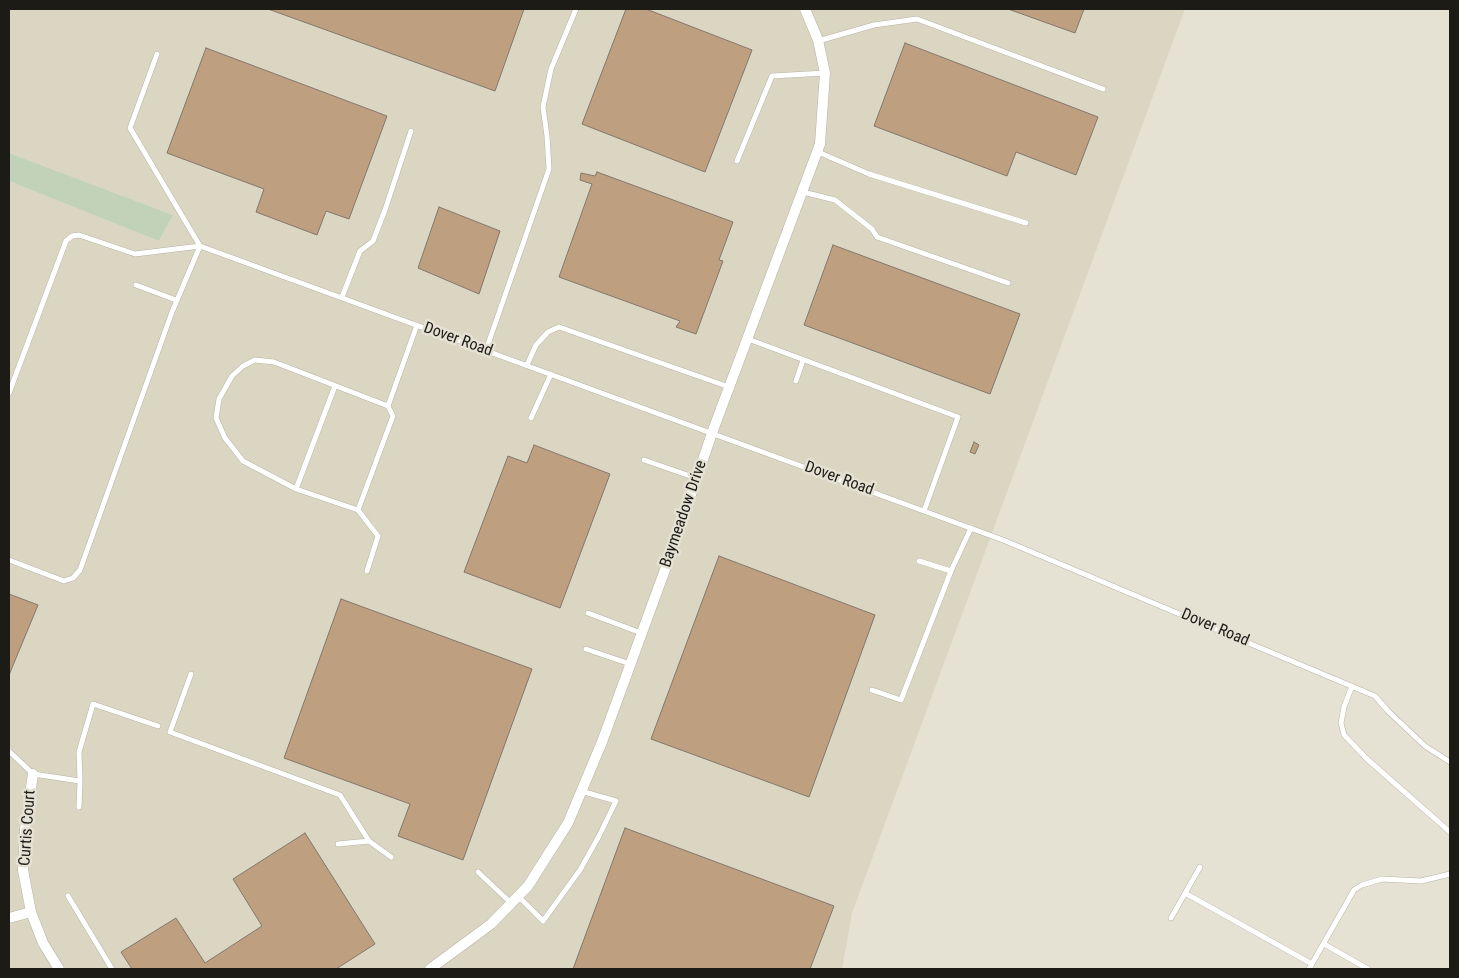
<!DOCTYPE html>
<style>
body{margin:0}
#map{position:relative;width:1459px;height:978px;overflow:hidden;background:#e5e1d3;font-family:"Roboto Condensed",sans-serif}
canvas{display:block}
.frame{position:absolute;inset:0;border:10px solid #1c1b16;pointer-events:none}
</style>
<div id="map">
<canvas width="1459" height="978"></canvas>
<div class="frame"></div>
</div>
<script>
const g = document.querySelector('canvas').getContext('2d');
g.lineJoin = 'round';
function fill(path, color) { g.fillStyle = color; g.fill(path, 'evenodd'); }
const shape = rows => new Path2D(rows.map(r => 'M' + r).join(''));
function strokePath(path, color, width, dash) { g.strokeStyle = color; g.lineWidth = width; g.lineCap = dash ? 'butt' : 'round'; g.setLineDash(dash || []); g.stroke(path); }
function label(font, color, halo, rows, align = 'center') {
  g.font = font + ' "Roboto Condensed",sans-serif'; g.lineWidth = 5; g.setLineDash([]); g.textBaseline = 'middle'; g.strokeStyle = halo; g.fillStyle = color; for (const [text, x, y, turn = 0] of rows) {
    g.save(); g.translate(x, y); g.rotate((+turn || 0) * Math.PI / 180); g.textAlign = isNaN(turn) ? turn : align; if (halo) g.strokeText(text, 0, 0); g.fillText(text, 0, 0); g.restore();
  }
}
fill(shape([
 [9,9,1185,9,852,913,842,969,9,969,9,181,159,241,173,215,9,153]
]), '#dbd6c1');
fill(shape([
 [9,153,173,215,159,241,9,181]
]), '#c1d2b8');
const building = shape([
 [268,9,524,9,495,91,268,9],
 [626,9,646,9,752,50,705,172,582,124,626,9],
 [1008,9,1084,9,1075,33,1008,9],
 [905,43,1098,117,1076,175,1016,152,1007,176,874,126,905,43],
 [206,48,387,116,349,219,326,211,317,235,256,212,264,189,167,153,206,48],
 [597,172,733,222,719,260,723,261,696,334,676,327,680,321,559,277,592,184,580,180,581,173,595,176,597,172],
 [439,207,500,231,479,294,418,268,439,207],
 [833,245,1020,314,990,394,804,325,833,245],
 [974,442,979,445,975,454,970,452,974,442],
 [534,445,610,474,560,608,464,572,508,456,527,463,534,445],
 [719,556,875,615,809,797,651,739,719,556],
 [9,594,38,605,9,675,9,594],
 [341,599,532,669,463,860,398,836,410,804,284,758,341,599],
 [625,828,834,906,810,969,573,969,625,828],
 [305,833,375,944,336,969,132,969,121,952,176,918,205,963,262,926,233,879,305,833]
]);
fill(building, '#bea080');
strokePath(building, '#82786e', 1);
const service = shape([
 [818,41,874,25,917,19,1103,89],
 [157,54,130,128,200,246],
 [818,152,869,174,1026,223],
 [737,161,772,76,825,73],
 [803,192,835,200,872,229,877,237,1008,283],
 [136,285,176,300],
 [342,297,360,251,373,241,385,210,411,131],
 [748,339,958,417,924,511],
 [486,350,549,169,547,136,543,107,551,69,576,9],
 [527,365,536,345,548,332,559,327,729,387],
 [796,381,803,360],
 [9,393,66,241,72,236,79,235,135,254,200,246,1003,540,1375,696,1388,711,1425,746,1450,762],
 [531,418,551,374],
 [644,460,696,478],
 [296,489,335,386],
 [358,510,296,489,243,461,225,438,216,418,219,399,232,376,243,366,255,360,274,362,388,406],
 [9,560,64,581,73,578,80,570,172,312,200,246],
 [919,561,951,571,971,528],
 [367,571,378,536,358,510,393,416,388,406,417,325],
 [588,613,641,633],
 [586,649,630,664],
 [191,674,170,732,340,795,369,841],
 [1352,686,1344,707,1341,723,1344,735,1367,759,1450,832],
 [872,690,901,700,951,571],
 [10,752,33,774,80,781,79,752,93,704,158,726],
 [79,807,80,781],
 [338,844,369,841,391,857],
 [478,872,511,903],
 [1185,893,1312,964],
 [68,896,112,969],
 [518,896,543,921,580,870,599,836,616,801,581,791],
 [1171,918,1200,867],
 [1324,944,1368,969],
 [1309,969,1354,890,1362,885,1382,879,1421,881,1450,874]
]);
const minor = shape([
 [33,774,25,829,23,870,31,912,43,943,59,969],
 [9,918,31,912],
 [430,969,491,924,528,886,568,823,602,742,674,545,712,433,820,144,825,73,818,40,805,9]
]);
strokePath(service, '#b8b4a7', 6);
strokePath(minor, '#b8b4a7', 11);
strokePath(service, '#fff', 5);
strokePath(minor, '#fff', 10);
label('16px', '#1c1b16', '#e5e1d3', [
 ["Dover Road",458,340,20],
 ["Dover Road",839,479,20],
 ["Baymeadow Drive",684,514,-71],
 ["Dover Road",1215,628,23],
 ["Curtis Court",28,828,-86]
]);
</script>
